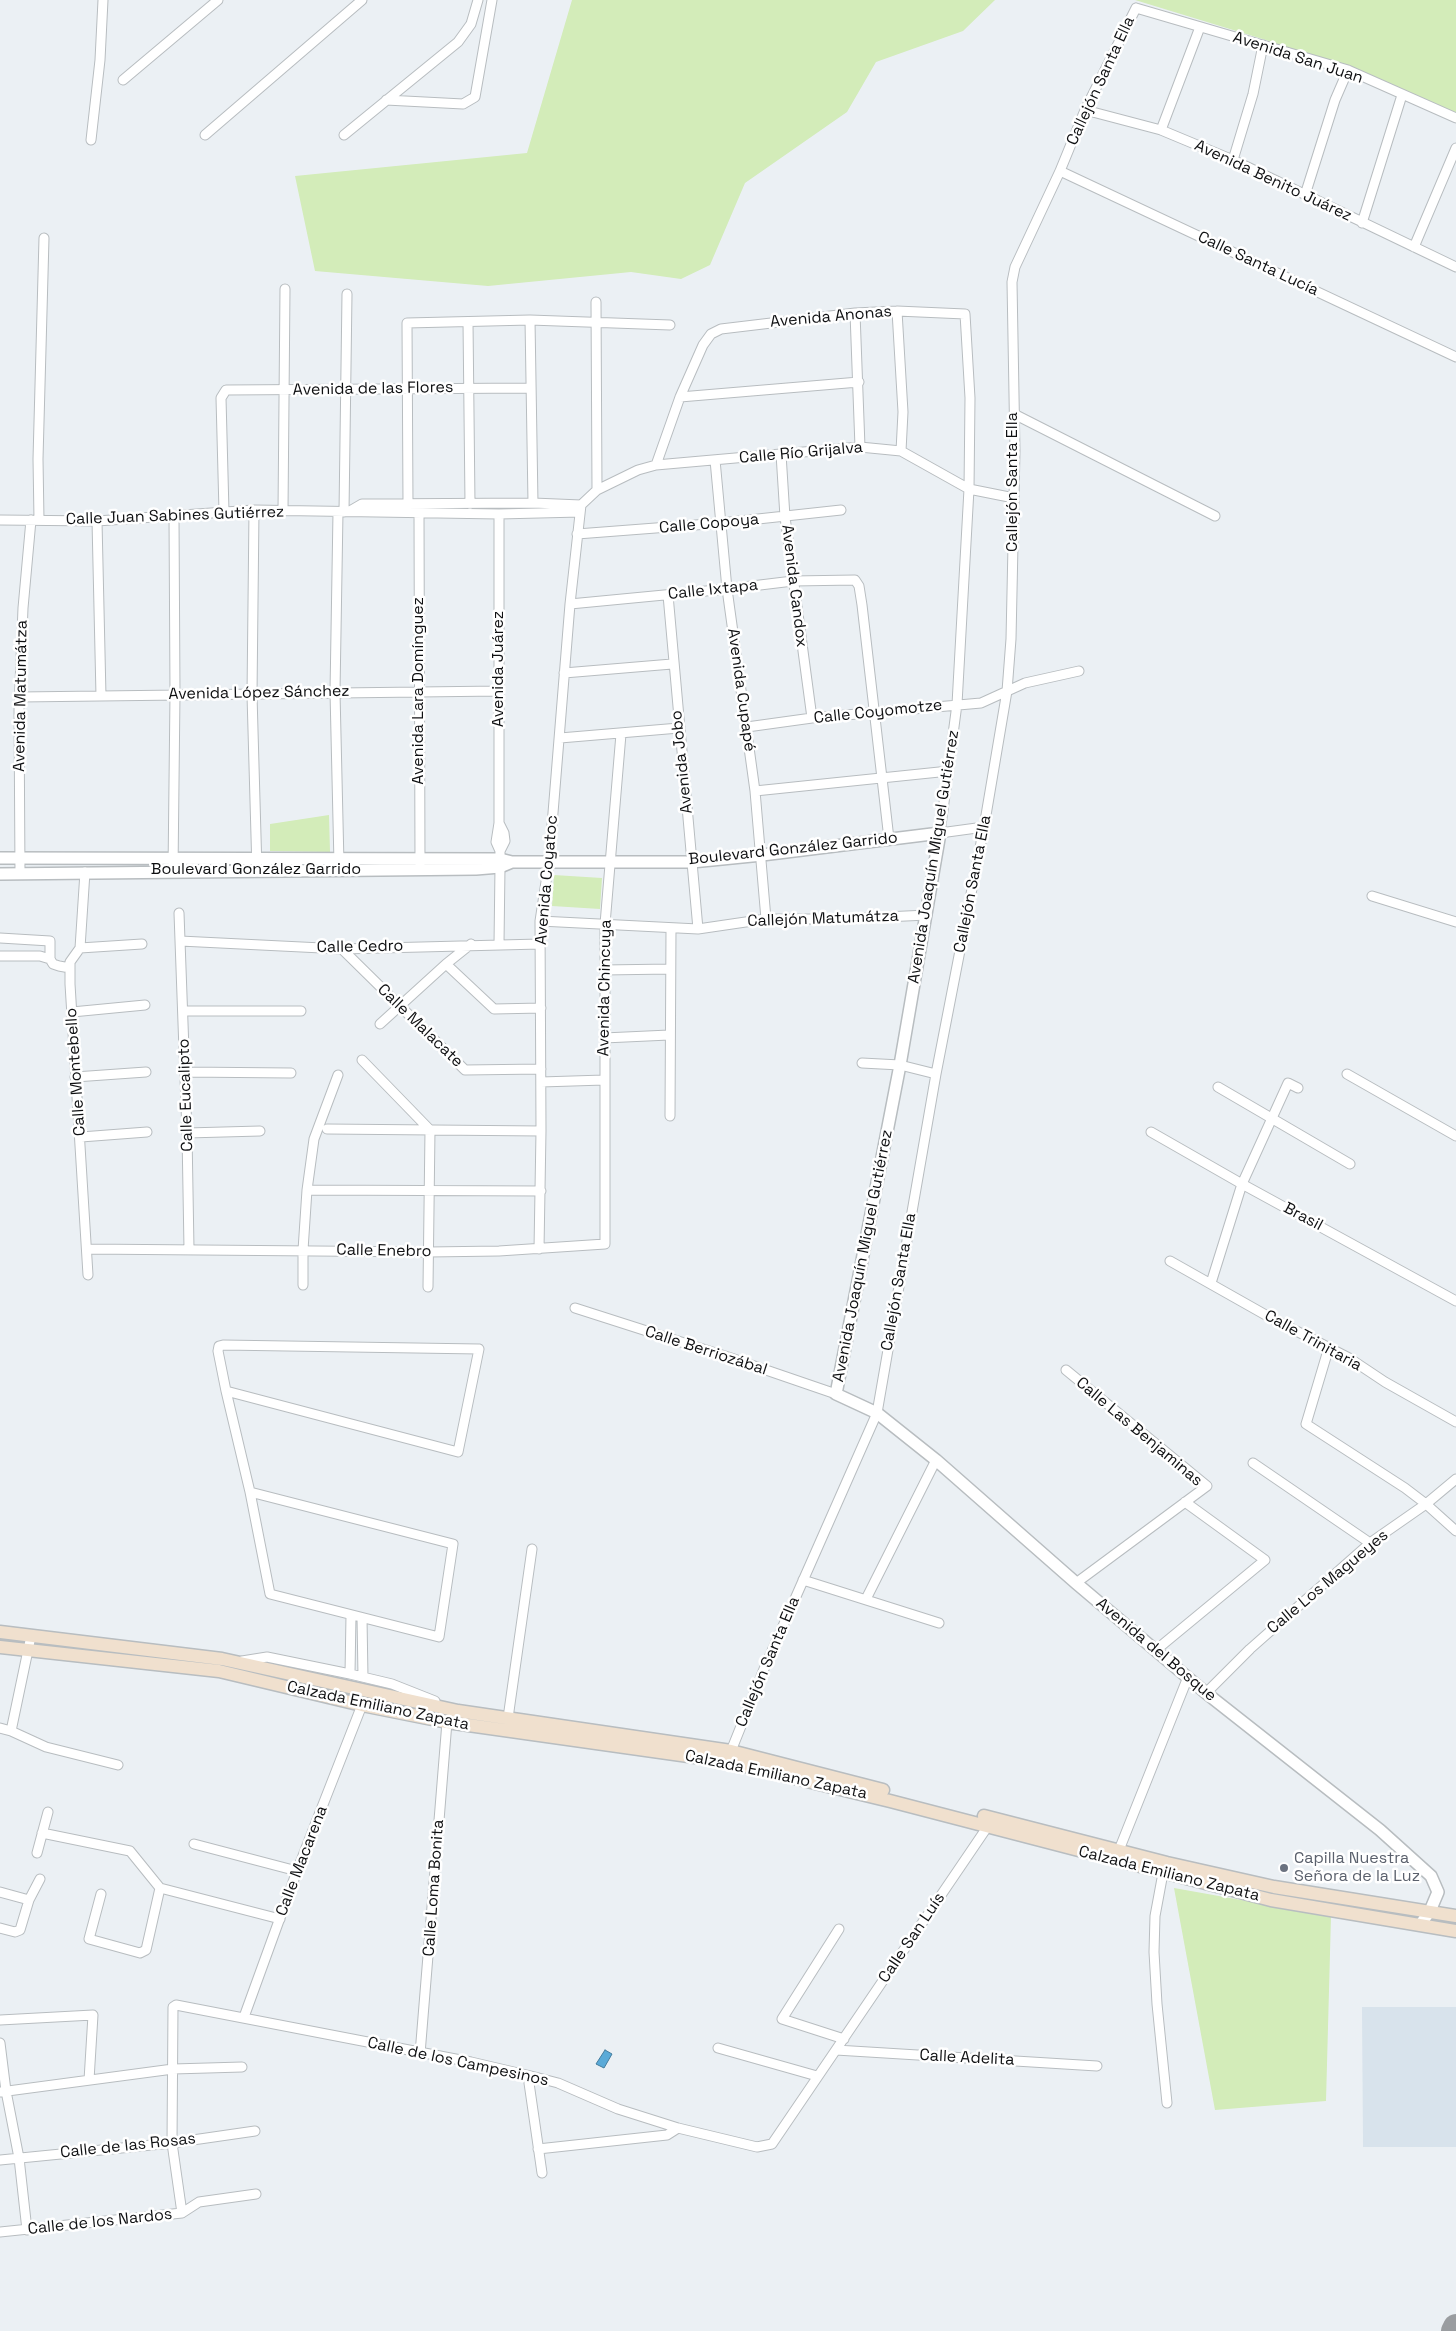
<!DOCTYPE html>
<meta charset="utf-8">
<style>
body{margin:0}
canvas{display:block;background:#ebf0f4}
</style>
<canvas width="1456" height="2331"></canvas>
<script>
const g = document.querySelector('canvas').getContext('2d');
g.lineJoin = 'round';
function fill(path, color) { g.fillStyle = color; g.fill(path, 'evenodd'); }
const shape = rows => new Path2D(rows.map(r => 'M' + r).join(''));
function strokePath(path, color, width, dash) { g.strokeStyle = color; g.lineWidth = width; g.lineCap = dash ? 'butt' : 'round'; g.setLineDash(dash || []); g.stroke(path); }
function label(font, color, halo, rows, align = 'center') {
  g.font = font + ' "Space Grotesk",sans-serif'; g.lineWidth = 5; g.setLineDash([]); g.textBaseline = 'middle'; g.strokeStyle = halo; g.fillStyle = color; for (const [text, x, y, turn = 0] of rows) {
    g.save(); g.translate(x, y); g.rotate((+turn || 0) * Math.PI / 180); g.textAlign = isNaN(turn) ? turn : align; if (halo) g.strokeText(text, 0, 0); g.fillText(text, 0, 0); g.restore();
  }
}
fill(shape([
 [1362,2007,1456,2007,1456,2147,1363,2147]
]), '#d8e3ec');
fill(shape([
 [572,0,995,0,963,31,876,62,847,112,745,183,710,265,681,279,631,272,488,286,315,271,295,176,527,153],
 [1135,0,1456,0,1456,115,1269,41],
 [329,815,330,852,270,851,270,824],
 [554,875,602,878,600,909,552,906],
 [1174,1888,1331,1916,1326,2101,1215,2110]
]), '#d3ecb9');
const water = shape([
 [605,2050,612,2054,604,2068,596,2064,605,2050]
]);
fill(water, '#5aaad8');
strokePath(water, '#447c9d', 1);
strokePath(shape([
 [1454,2331,1456,2327]
]), '#9a9da0', 26);
const minor = shape([
 [1136,8,1348,70,1456,118],
 [123,80,218,0],
 [386,100,463,104,475,97,492,0],
 [1085,110,1161,130,1233,160,1456,267],
 [1161,130,1200,27],
 [205,135,362,0],
 [344,135,458,42,471,24,478,0],
 [91,140,100,60,103,0],
 [1233,160,1253,94,1263,45],
 [1060,171,1456,357],
 [1305,195,1335,100,1348,70],
 [1362,223,1402,95],
 [1414,247,1456,148],
 [596,302,597,490],
 [897,311,903,412,901,451],
 [855,313,860,447],
 [530,320,533,503],
 [468,322,470,504],
 [680,397,859,382],
 [1014,414,1215,516],
 [781,454,785,517,812,718],
 [715,460,727,589,755,791,766,919],
 [656,465,680,397,703,345,711,334,721,329,855,313,897,311,965,314,970,398,969,489,957,704,940,833,984,827],
 [408,504,407,323,530,320,670,325],
 [254,510,252,695,257,871],
 [283,511,285,289],
 [350,511,362,504,533,503,581,505],
 [224,512,221,398,226,390,530,388],
 [338,512,335,692,339,864],
 [344,512,347,294],
 [419,513,420,864],
 [499,514,499,823,496,842,500,851,500,867,499,944],
 [0,520,97,521,254,510,499,514,580,512],
 [39,520,38,459,44,238],
 [97,521,101,696],
 [577,534,721,523,841,510],
 [668,595,698,929],
 [570,604,727,589,793,581,855,580,859,586,862,605,889,839],
 [564,673,672,664],
 [20,697,499,691],
 [747,727,812,718,981,703,1025,683,1079,671],
 [560,738,679,728],
 [755,791,949,771],
 [499,823,504,833,505,841,500,851],
 [173,871,175,694,174,516],
 [85,872,80,948,70,962,70,984,88,1275],
 [20,873,19,709,23,608,31,520],
 [1372,896,1456,922],
 [179,913,187,1133,189,1249],
 [540,921,698,929,766,919,843,919,927,915],
 [0,938,50,941,50,959],
 [180,941,342,949,540,944],
 [80,948,142,944],
 [342,949,465,1070,541,1069],
 [0,956,40,956,50,959,53,964,59,966,70,968],
 [446,964,494,1009,541,1008],
 [604,970,670,969],
 [183,1011,301,1011],
 [72,1012,145,1005],
 [380,1024,446,964,471,944],
 [604,1038,669,1035],
 [362,1060,430,1130,428,1287],
 [862,1063,900,1065,936,1074],
 [185,1072,291,1073],
 [1347,1074,1456,1136],
 [75,1077,146,1072],
 [541,1082,604,1080],
 [1218,1087,1350,1164],
 [670,1116,671,928],
 [327,1129,541,1131],
 [1151,1132,1242,1184,1456,1301],
 [187,1133,260,1131],
 [81,1137,147,1132],
 [307,1190,541,1191],
 [87,1249,429,1252,499,1251,605,1244,605,924,621,734],
 [539,1249,541,1131,540,921,549,862,570,604,581,505,597,490,638,470,656,465,860,447,901,451,969,489,1014,498],
 [1170,1261,1271,1318,1349,1358,1385,1382,1456,1422],
 [1211,1283,1242,1184,1288,1083,1298,1088],
 [303,1285,303,1250,307,1190,314,1139,338,1075],
 [575,1308,731,1358,836,1394],
 [1329,1347,1306,1424,1405,1488,1426,1504,1456,1531],
 [1066,1370,1207,1486,1076,1583],
 [226,1391,458,1452,479,1349,223,1345,219,1346,218,1351,226,1391,250,1492,270,1594,439,1637,453,1544,250,1492],
 [1253,1463,1370,1543],
 [803,1580,939,1623],
 [866,1599,936,1460],
 [362,1618,363,1677],
 [1156,1650,1265,1560,1185,1502],
 [242,1661,267,1657,350,1674,392,1684,435,1701],
 [350,1674,351,1615],
 [1206,1693,1250,1649,1370,1543,1426,1504,1456,1479],
 [508,1718,532,1549],
 [0,1728,11,1731,46,1747,118,1765],
 [11,1731,31,1636],
 [731,1751,764,1669,877,1413,936,1074,984,827,1007,691,1011,639,1015,451,1012,282,1015,267,1060,171,1085,110,1136,8],
 [42,1833,130,1851,160,1888,280,1919],
 [194,1844,297,1871],
 [1119,1850,1188,1677],
 [37,1853,48,1812],
 [1163,1873,1155,1916,1154,1952,1157,2004,1167,2103],
 [0,1892,29,1900],
 [101,1894,89,1939,140,1953,146,1950,160,1888],
 [0,1928,15,1932,20,1930,29,1900,40,1879],
 [839,1929,782,2019,844,2039],
 [244,2017,297,1871,362,1705],
 [0,2020,93,2015,89,2080],
 [0,2043,6,2091,19,2158,27,2230],
 [718,2048,817,2076],
 [836,2050,1097,2066],
 [420,2054,447,1722],
 [531,2076,529,2083,542,2173],
 [0,2092,173,2069,242,2067],
 [538,2149,667,2135,678,2128],
 [0,2160,172,2143,255,2131],
 [182,2213,172,2143,173,2007,176,2005,471,2062,531,2076,558,2083,618,2109,678,2128,757,2147,772,2144,988,1826],
 [0,2232,182,2213,199,2202,256,2194]
]);
const tertiary = shape([
 [0,858,500,859,512,862,692,862,762,855,940,833,900,1065,836,1394,877,1413,936,1460,1076,1583,1206,1693,1380,1830,1431,1876,1438,1892,1430,1911,1420,1925],
 [0,874,476,869,500,867,512,862]
]);
const secondary = shape([
 [0,1632,222,1659,458,1711,731,1751,883,1790],
 [0,1647,219,1671,362,1705,447,1722,724,1761,890,1801,1271,1900,1456,1931],
 [984,1816,1167,1863,1274,1887,1456,1916]
]);
strokePath(minor, '#b8bdc0', 11);
strokePath(tertiary, '#b8bdc0', 14);
strokePath(secondary, '#b8bdc0', 15);
strokePath(minor, '#fff', 9);
strokePath(tertiary, '#fff', 11);
strokePath(secondary, '#f0e0ce', 12);
for (const [x, y, r, color] of [
 [1284,1868,5,"#6b7280"]
]) { const dot = new Path2D(); dot.arc(x, y, r, 0, 2 * Math.PI); g.fillStyle = color; g.fill(dot); strokePath(dot, '#fff', 2); }
label('16px', '#0f1012', '#fff', [
 ["Avenida San Juan",1298,58,18],
 ["Callejón Santa Ella",1101,81,-65],
 ["Avenida Benito Juárez",1273,181,25],
 ["Calle Santa Lucía",1258,264,25],
 ["Avenida Anonas",831,317,-5],
 ["Avenida de las Flores",373,389,-1],
 ["Calle Río Grijalva",801,453,-5],
 ["Callejón Santa Ella",1013,482,-90],
 ["Calle Juan Sabines Gutiérrez",175,516,-2],
 ["Calle Copoya",709,524,-5],
 ["Avenida Candox",794,586,83],
 ["Calle Ixtapa",713,590,-6],
 ["Avenida Juárez",499,669,-90],
 ["Avenida Cupapé",741,690,82],
 ["Avenida Lara Domínguez",419,691,-90],
 ["Avenida López Sánchez",259,693,-1],
 ["Avenida Matumátza",21,696,-89],
 ["Calle Coyomotze",878,712,-6],
 ["Avenida Jobo",682,762,-96],
 ["Boulevard González Garrido",793,849,-6],
 ["Avenida Joaquín Miguel Gutiérrez",934,857,-81],
 ["Boulevard González Garrido",256,870],
 ["Avenida Coyatoc",547,880,-85],
 ["Callejón Santa Ella",973,884,-79],
 ["Callejón Matumátza",823,919,-2],
 ["Calle Cedro",360,947,-1],
 ["Avenida Chincuya",605,988,-89],
 ["Calle Malacate",420,1026,44],
 ["Calle Montebello",76,1072,-94],
 ["Calle Eucalipto",186,1095,-92],
 ["Brasil",1303,1217,28],
 ["Calle Enebro",384,1251,1],
 ["Avenida Joaquín Miguel Gutiérrez",863,1256,-79],
 ["Callejón Santa Ella",899,1282,-80],
 ["Calle Trinitaria",1313,1341,29],
 ["Calle Berriozábal",706,1351,18],
 ["Calle Las Benjaminas",1139,1432,40],
 ["Calle Los Magueyes",1328,1582,-40],
 ["Avenida del Bosque",1156,1650,40],
 ["Callejón Santa Ella",768,1662,-67],
 ["Calzada Emiliano Zapata",378,1706,12],
 ["Calzada Emiliano Zapata",776,1775,12],
 ["Calle Macarena",302,1861,-69],
 ["Calzada Emiliano Zapata",1169,1874,14],
 ["Calle Loma Bonita",434,1888,-86],
 ["Calle San Luís",912,1938,-56],
 ["Calle Adelita",967,2058,3],
 ["Calle de los Campesinos",458,2062,12],
 ["Calle de las Rosas",128,2146,-6],
 ["Calle de los Nardos",100,2222,-6]
]);
label('16px', '#5b616d', '#fff', [
 ["Capilla Nuestra",1294,1859],
 ["Señora de la Luz",1294,1877]
], 'left');
</script>
